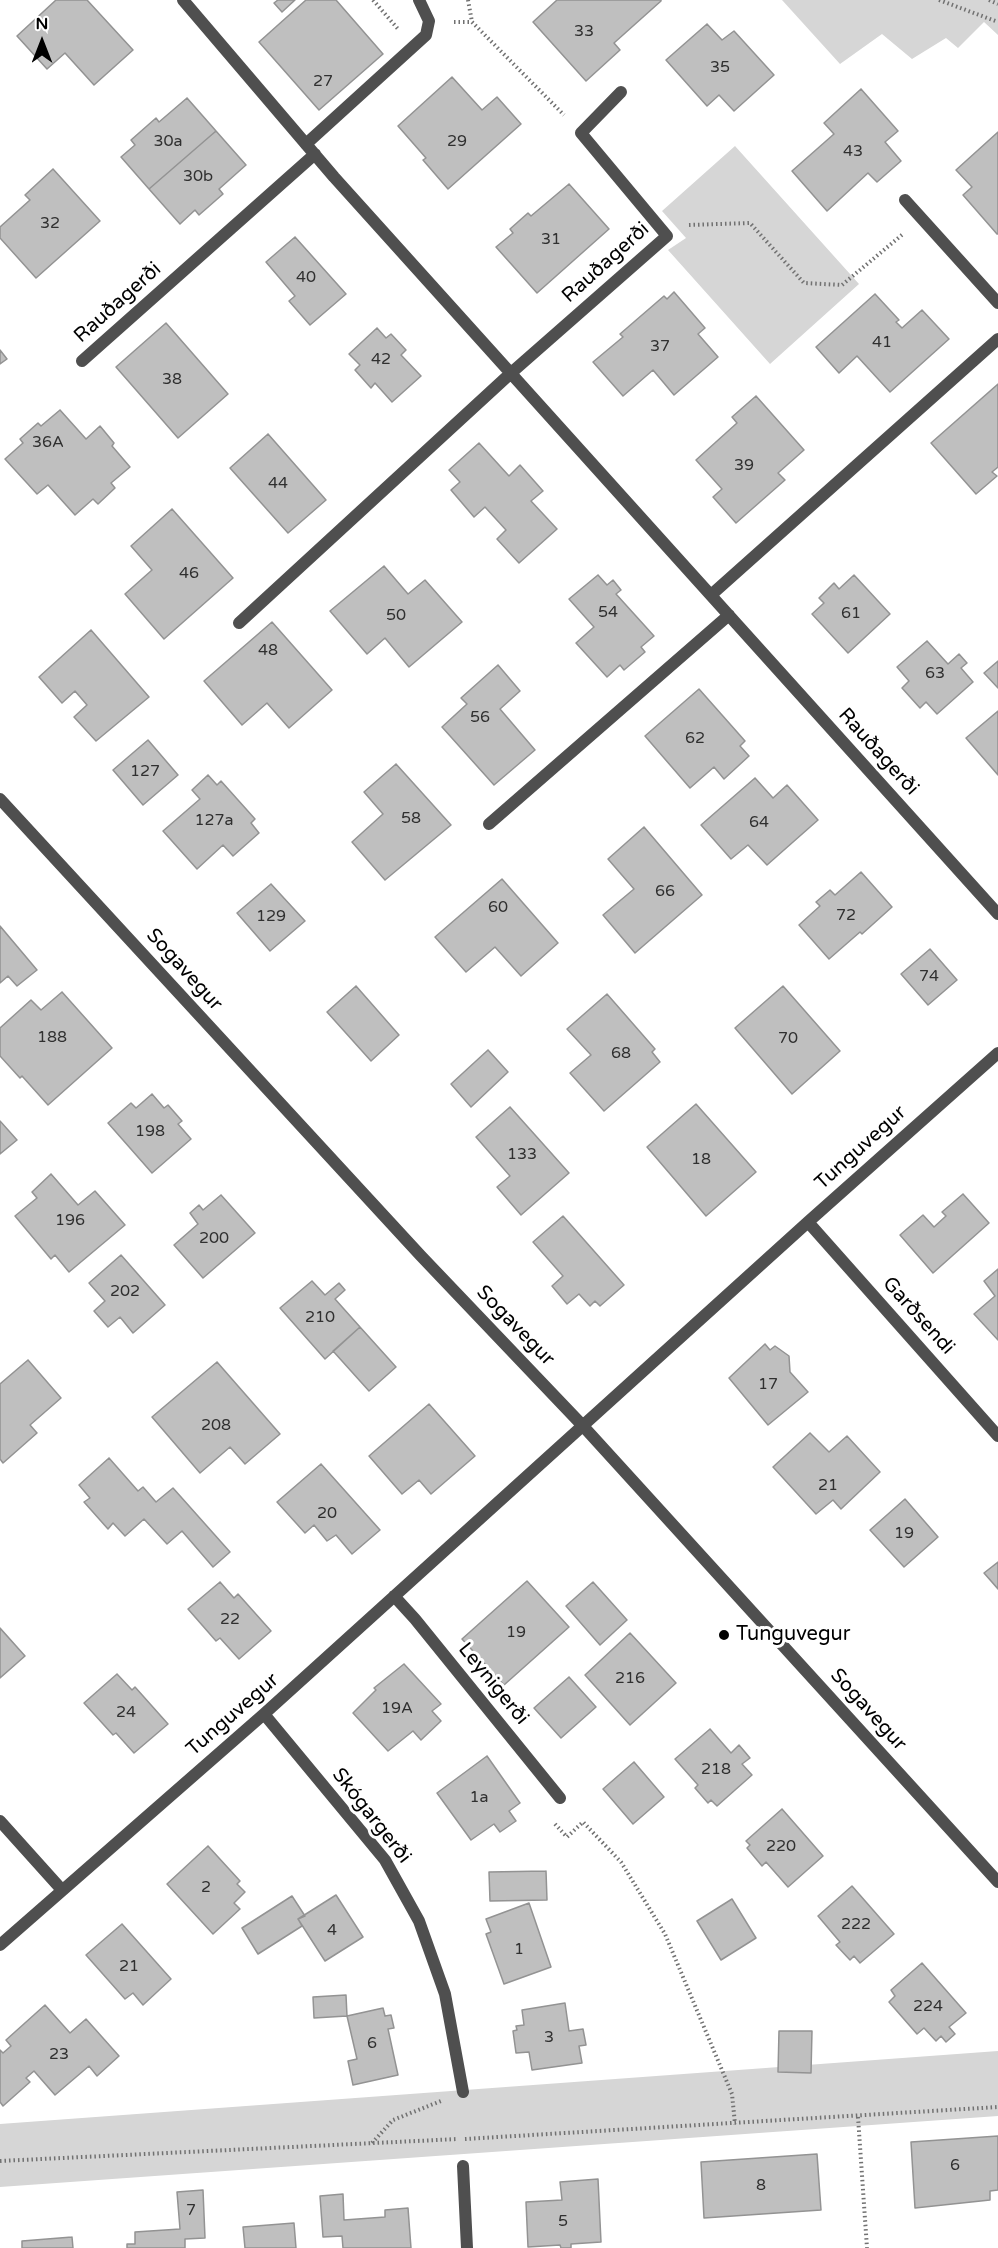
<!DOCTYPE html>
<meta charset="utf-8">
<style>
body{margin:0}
#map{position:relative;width:998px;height:2248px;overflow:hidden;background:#fff;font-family:"Varela Round",sans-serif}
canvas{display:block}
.north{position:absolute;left:12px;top:12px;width:60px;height:60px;-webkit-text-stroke:4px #fff;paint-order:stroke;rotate:0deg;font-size:16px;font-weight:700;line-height:24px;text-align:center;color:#000}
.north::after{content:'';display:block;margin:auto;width:21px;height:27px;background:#000;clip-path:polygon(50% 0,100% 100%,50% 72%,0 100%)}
</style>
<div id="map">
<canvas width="998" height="2248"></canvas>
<div class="north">N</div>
</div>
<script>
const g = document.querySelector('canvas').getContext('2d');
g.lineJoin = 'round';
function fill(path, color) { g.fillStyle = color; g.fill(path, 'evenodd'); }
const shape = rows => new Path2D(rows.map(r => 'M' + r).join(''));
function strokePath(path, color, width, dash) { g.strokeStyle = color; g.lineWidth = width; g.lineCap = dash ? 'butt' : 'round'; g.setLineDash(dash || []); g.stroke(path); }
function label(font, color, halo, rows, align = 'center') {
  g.font = font + ' "Varela Round",sans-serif'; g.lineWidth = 6; g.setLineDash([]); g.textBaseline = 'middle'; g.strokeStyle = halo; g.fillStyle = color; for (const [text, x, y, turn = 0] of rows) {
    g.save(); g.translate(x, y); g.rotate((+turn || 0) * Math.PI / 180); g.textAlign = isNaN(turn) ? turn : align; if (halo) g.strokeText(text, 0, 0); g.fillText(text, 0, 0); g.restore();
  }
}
fill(shape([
 [782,0,998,0,998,35,984,22,958,48,946,38,912,59,882,34,840,64],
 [735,146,859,284,770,364,668,250,686,238,662,211],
 [998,2051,998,2116,0,2187,0,2124]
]), '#d6d6d6');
const building = shape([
 [56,0,87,0,133,50,94,85,65,53,47,69,17,36,56,0],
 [278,0,277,0,295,0,282,12,274,3,278,0],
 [306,0,336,0,383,54,319,110,259,42,306,0],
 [557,0,661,0,661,1,614,43,620,50,586,81,533,22,557,0],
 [707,24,722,40,734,31,774,75,734,111,719,95,707,106,666,60,707,24],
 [452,77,482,110,497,97,521,124,448,189,423,160,426,158,398,126,452,77],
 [861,89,898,131,885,142,901,161,877,182,868,173,827,211,792,171,834,134,824,123,861,89],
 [187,98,216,131,149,189,121,157,135,145,131,140,156,118,159,122,187,98],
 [216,131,246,165,219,189,223,194,199,215,195,210,180,224,149,189,216,131],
 [998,132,998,234,997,234,963,195,972,187,956,170,998,132],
 [53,169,100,221,36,278,0,238,0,227,30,200,25,195,53,169],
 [569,184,609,229,537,293,496,247,513,233,510,229,528,213,531,216,569,184],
 [295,237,346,294,310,325,289,301,295,296,266,262,295,237],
 [674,292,705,328,698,334,718,357,674,395,653,370,623,396,593,362,623,337,620,334,664,296,667,299,674,292],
 [875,294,899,320,896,322,902,328,922,310,949,339,890,392,857,356,839,373,816,347,875,294],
 [166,323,228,394,178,438,116,367,166,323],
 [377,328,386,338,391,334,406,350,401,355,421,376,392,402,375,383,371,388,355,370,360,365,349,354,377,328],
 [0,350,7,359,0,364,0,350],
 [998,384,998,467,992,472,997,476,976,494,931,443,998,384],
 [756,396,804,450,778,473,785,480,736,523,713,497,722,489,696,460,737,423,732,417,756,396],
 [60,410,86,439,100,426,114,443,112,446,130,467,111,483,115,488,98,504,93,499,75,515,48,485,37,494,5,459,23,443,20,439,38,423,41,426,60,410],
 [268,434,326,500,288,533,230,468,268,434],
 [479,443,509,476,520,465,543,491,531,501,557,529,519,563,497,539,506,530,485,507,474,517,451,490,460,482,449,470,479,443],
 [172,509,233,578,164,639,125,594,152,570,131,546,172,509],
 [384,566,408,594,425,580,462,622,409,667,385,638,367,654,330,611,384,566],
 [598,575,607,585,613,580,621,590,616,594,654,636,641,647,645,652,624,670,620,665,607,677,576,643,594,627,569,599,598,575],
 [854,575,890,614,848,653,812,614,824,603,819,598,834,583,839,589,854,575],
 [272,622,332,690,289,728,267,703,242,725,204,681,272,622],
 [91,630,149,697,96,741,74,717,87,705,75,691,62,703,39,677,91,630],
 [927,641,948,664,959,654,967,663,961,668,973,682,937,714,926,702,920,708,902,688,909,681,897,667,927,641],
 [998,661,998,688,984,673,998,661],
 [498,665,520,691,500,709,535,750,494,785,442,727,467,704,461,698,498,665],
 [699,689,745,741,740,746,749,756,724,779,714,767,690,788,645,736,699,689],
 [998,711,998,775,966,738,998,711],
 [148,740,178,775,143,805,113,770,148,740],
 [396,764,451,825,385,880,352,842,383,814,364,792,396,764],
 [208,775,217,785,221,781,255,819,251,823,259,833,233,856,223,845,197,869,163,831,200,799,192,790,208,775],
 [755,778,773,798,787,785,818,820,767,865,748,845,731,859,701,825,755,778],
 [644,827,702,895,635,953,603,915,634,889,608,859,644,827],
 [861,872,892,907,862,934,860,932,829,959,799,925,820,906,816,902,830,890,835,895,861,872],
 [502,879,558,943,521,976,495,947,466,972,435,937,502,879],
 [271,884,305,921,270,951,237,913,271,884],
 [0,926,37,970,17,986,8,976,0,983,0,926],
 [930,949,957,980,928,1005,901,974,930,949],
 [356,986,399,1035,371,1061,327,1012,356,986],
 [783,986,840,1051,792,1094,735,1028,783,986],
 [62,992,112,1048,48,1105,22,1076,20,1078,0,1056,0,1028,31,1000,41,1010,62,992],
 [607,994,655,1049,652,1052,660,1062,604,1111,570,1073,591,1055,567,1029,607,994],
 [488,1050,508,1072,471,1107,451,1084,488,1050],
 [152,1094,164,1108,168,1105,182,1121,178,1124,191,1139,152,1173,108,1123,131,1103,136,1108,152,1094],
 [696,1104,756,1172,706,1216,647,1147,696,1104],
 [510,1107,569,1173,521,1215,497,1187,510,1176,476,1137,510,1107],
 [0,1121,17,1140,0,1154,0,1121],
 [51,1174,78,1205,95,1191,125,1225,69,1272,55,1255,51,1259,15,1216,37,1198,32,1192,51,1174],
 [963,1194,989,1223,933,1273,900,1235,923,1215,934,1227,946,1216,942,1212,963,1194],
 [221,1195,255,1233,203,1278,174,1245,198,1224,190,1213,199,1205,203,1210,221,1195],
 [563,1216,624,1285,600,1306,595,1301,590,1306,579,1294,567,1304,552,1286,563,1276,533,1242,563,1216],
 [121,1255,165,1305,133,1333,120,1317,108,1327,94,1311,105,1301,89,1283,121,1255],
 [998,1269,998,1340,974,1314,995,1296,984,1281,998,1269],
 [312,1281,325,1295,339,1283,345,1290,335,1299,360,1327,325,1359,280,1308,312,1281],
 [360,1327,396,1367,369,1391,333,1351,360,1327],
 [765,1344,770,1350,775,1346,789,1356,790,1372,808,1392,768,1425,729,1378,765,1344],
 [28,1360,61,1398,30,1425,37,1433,3,1463,0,1459,0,1384,28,1360],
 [217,1362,280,1434,245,1464,230,1447,200,1473,152,1417,217,1362],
 [429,1404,475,1456,431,1494,419,1480,402,1494,369,1456,429,1404],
 [810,1433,829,1452,847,1436,880,1472,841,1509,833,1500,816,1514,773,1467,810,1433],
 [109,1458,138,1491,143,1487,156,1502,173,1488,230,1552,213,1567,182,1531,167,1544,144,1519,125,1536,113,1523,108,1529,84,1502,90,1498,79,1485,109,1458],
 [321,1464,380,1530,352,1554,336,1535,327,1541,314,1525,305,1533,277,1502,321,1464],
 [905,1499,938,1537,904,1567,870,1530,905,1499],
 [998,1562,998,1589,984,1573,998,1562],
 [527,1581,569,1627,504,1685,462,1639,527,1581],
 [220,1582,234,1598,238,1594,271,1631,239,1659,220,1638,216,1641,188,1609,220,1582],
 [593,1582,627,1620,600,1645,566,1606,593,1582],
 [0,1628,25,1656,0,1678,0,1628],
 [630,1633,676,1683,630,1725,585,1675,630,1633],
 [404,1664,441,1704,432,1711,441,1721,421,1740,413,1731,388,1751,353,1713,376,1690,374,1688,404,1664],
 [117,1674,132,1690,135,1687,168,1724,134,1753,116,1733,113,1735,84,1703,117,1674],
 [569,1677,596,1707,561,1738,534,1708,569,1677],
 [710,1729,731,1753,739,1745,750,1758,742,1764,752,1775,717,1806,711,1800,708,1803,695,1788,698,1785,675,1759,710,1729],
 [487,1756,520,1803,509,1811,516,1821,500,1832,494,1824,471,1840,437,1793,487,1756],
 [634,1762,664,1797,633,1824,603,1789,634,1762],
 [782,1809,823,1856,788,1887,766,1862,762,1866,747,1848,750,1845,746,1841,782,1809],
 [208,1846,240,1881,237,1884,245,1892,234,1903,240,1909,213,1934,167,1884,208,1846],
 [546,1871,547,1900,490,1901,489,1872,546,1871],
 [852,1886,894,1934,860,1963,854,1956,850,1960,836,1945,840,1942,818,1916,852,1886],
 [336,1895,363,1937,325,1961,298,1919,336,1895],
 [292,1896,305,1916,298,1919,302,1926,258,1954,242,1928,292,1896],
 [732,1899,756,1938,721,1960,697,1921,732,1899],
 [529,1903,551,1967,504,1984,486,1934,491,1932,486,1919,529,1903],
 [122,1924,171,1979,143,2005,133,1993,125,1999,86,1955,122,1924],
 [922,1963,966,2013,949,2027,955,2034,946,2042,941,2036,936,2041,924,2028,917,2034,889,2002,895,1996,891,1990,922,1963],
 [346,1995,347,2016,314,2018,313,1997,346,1995],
 [565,2003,569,2031,583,2029,586,2045,579,2046,582,2063,532,2070,529,2052,516,2053,513,2031,517,2030,516,2026,524,2025,522,2010,565,2003],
 [45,2005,70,2033,86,2019,119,2056,97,2076,89,2066,55,2095,34,2071,26,2078,30,2082,3,2106,0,2102,0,2050,3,2053,11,2046,6,2040,45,2005],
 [383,2008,385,2016,391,2015,394,2028,388,2029,398,2075,353,2085,348,2061,357,2059,347,2016,383,2008],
 [779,2031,812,2031,811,2073,778,2072,779,2031],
 [998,2136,998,2190,990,2191,990,2200,915,2208,911,2142,998,2136],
 [817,2154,821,2210,704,2218,701,2162,817,2154],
 [598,2179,601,2242,571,2244,571,2248,561,2248,560,2245,528,2247,526,2202,562,2200,560,2182,598,2179],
 [203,2190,205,2238,185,2239,185,2248,127,2248,127,2244,135,2244,135,2232,180,2229,177,2192,203,2190],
 [343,2194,344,2220,385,2217,385,2210,408,2208,411,2248,343,2248,342,2236,323,2237,320,2196,343,2194],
 [294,2223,296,2248,245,2248,243,2227,294,2223],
 [72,2237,73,2248,22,2248,22,2241,72,2237]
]);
fill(building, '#bfbfbf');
strokePath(building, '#939393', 1.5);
strokePath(shape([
 [373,0,398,29],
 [468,0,472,22],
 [939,0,998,22],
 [989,0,998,4],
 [454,22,472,22,564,115],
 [689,225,750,223,804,283,842,285,903,234],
 [555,1824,567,1837,583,1822,621,1862,665,1934,732,2094,735,2124],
 [858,2117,867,2248],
 [465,2139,998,2107],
 [372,2143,393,2120,441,2101],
 [0,2161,458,2139]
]), '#717171', 4, [1.5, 3]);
strokePath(shape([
 [306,144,426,35,429,21,419,0]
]), '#4f4f4f', 12);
strokePath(shape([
 [183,0,334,177,998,914],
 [905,200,998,303],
 [82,361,315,154],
 [711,595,998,339],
 [239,623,511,373,667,236,581,133,621,92],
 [0,799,421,1256,583,1426,998,1882],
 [489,824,729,615],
 [808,1222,998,1436],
 [394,1596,415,1619,560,1798],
 [264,1714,385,1860,419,1921,445,1994,463,2092],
 [0,1821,62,1890],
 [0,1945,264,1714,808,1222,998,1053],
 [463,2166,467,2248]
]), '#4f4f4f', 12);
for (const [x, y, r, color] of [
 [724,1635,6,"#000"]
]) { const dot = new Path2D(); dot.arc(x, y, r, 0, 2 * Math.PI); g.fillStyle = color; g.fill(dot); strokePath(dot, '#fff', 2); }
label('16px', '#303030', null, [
 ["33",584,32],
 ["35",720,68],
 ["27",323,82],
 ["30a",168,142],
 ["29",457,142],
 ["43",853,152],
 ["30b",198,177],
 ["32",50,224],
 ["31",551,240],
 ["40",306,278],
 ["41",882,343],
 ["37",660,347],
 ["42",381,360],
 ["38",172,380],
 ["36A",48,443],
 ["39",744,466],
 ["44",278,484],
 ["46",189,574],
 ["54",608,613],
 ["61",851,614],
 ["50",396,616],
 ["48",268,651],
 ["63",935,674],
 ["56",480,718],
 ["62",695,739],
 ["127",145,772],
 ["58",411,819],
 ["127a",214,821],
 ["64",759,823],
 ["66",665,892],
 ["60",498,908],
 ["72",846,916],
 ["129",271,917],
 ["74",929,977],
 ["188",52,1038],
 ["70",788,1039],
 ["68",621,1054],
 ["198",150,1132],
 ["133",522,1155],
 ["18",701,1160],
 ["196",70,1221],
 ["200",214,1239],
 ["202",125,1292],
 ["210",320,1318],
 ["17",768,1385],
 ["208",216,1426],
 ["21",828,1486],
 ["20",327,1514],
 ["19",904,1534],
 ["22",230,1620],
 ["19",516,1633],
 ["216",630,1679],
 ["19A",397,1709],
 ["24",126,1713],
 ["218",716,1770],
 ["1a",479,1798],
 ["220",781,1847],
 ["2",206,1888],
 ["222",856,1925],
 ["4",332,1931],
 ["1",519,1950],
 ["21",129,1967],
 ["224",928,2007],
 ["3",549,2038],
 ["6",372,2044],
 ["23",59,2055],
 ["6",955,2166],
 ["8",761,2186],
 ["7",191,2211],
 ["5",563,2222]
]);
label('20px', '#000', '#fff', [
 ["Rauðagerði",606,263,-42],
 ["Rauðagerði",118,303,-42],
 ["Rauðagerði",878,752,48],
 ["Sogavegur",184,970,48],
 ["Tunguvegur",861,1148,-42],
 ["Garðsendi",918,1316,48],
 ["Sogavegur",515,1326,46],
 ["Leynigerði",493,1684,51],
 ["Sogavegur",868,1710,48],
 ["Tunguvegur",233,1715,-41],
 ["Skógargerði",371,1816,52]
]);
label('20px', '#000', '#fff', [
 ["Tunguvegur",736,1635]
], 'left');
</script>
